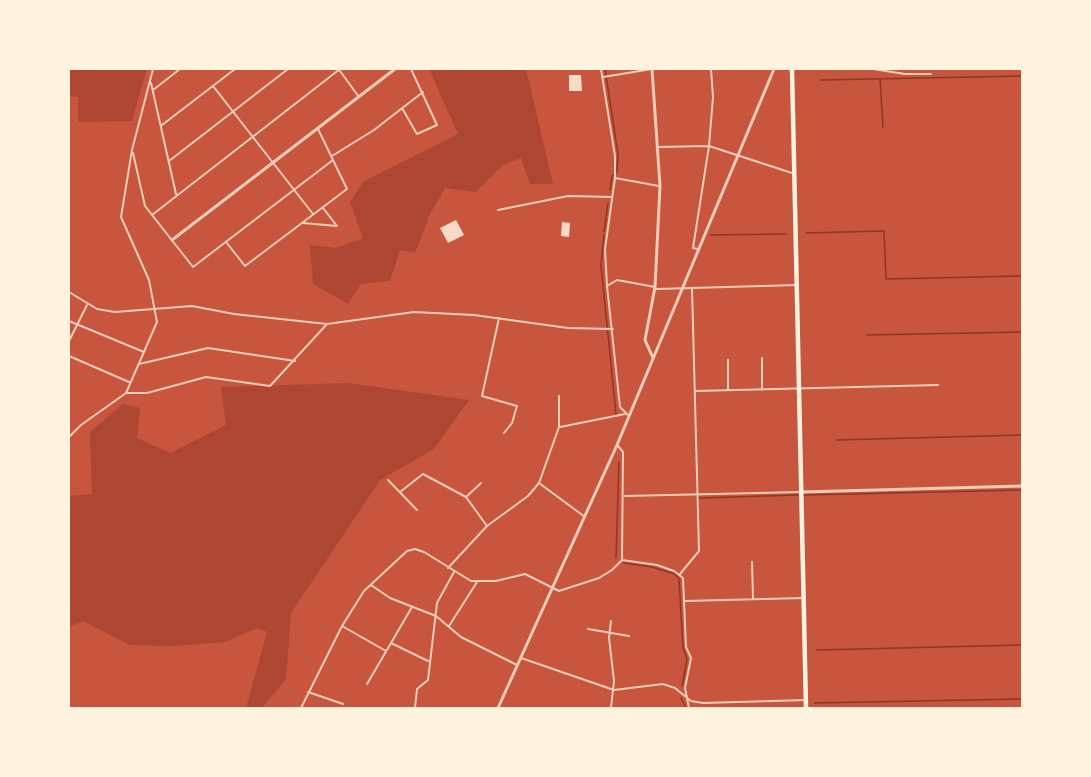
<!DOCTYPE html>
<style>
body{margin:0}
#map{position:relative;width:1091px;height:777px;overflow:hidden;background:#c8553d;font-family:"DejaVu Sans",sans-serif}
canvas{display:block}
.frame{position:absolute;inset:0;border:70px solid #fff3e0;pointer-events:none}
</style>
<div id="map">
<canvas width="1091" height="777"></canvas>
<div class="frame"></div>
</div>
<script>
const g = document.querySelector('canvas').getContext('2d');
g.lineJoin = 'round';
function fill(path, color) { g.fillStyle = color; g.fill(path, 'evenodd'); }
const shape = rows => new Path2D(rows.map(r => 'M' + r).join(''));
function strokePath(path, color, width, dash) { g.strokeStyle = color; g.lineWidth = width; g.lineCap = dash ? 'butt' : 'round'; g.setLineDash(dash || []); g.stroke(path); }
fill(shape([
 [69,69,147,69,132,121,78,122,78,97,69,96],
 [429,69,526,69,553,184,530,184,521,158,503,165,476,192,445,188,430,214,415,253,400,250,390,281,361,284,348,304,313,284,310,245,336,248,363,238,350,202,363,182,458,134],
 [348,383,469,400,434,449,380,480,291,613,286,679,262,708,246,708,267,632,257,628,225,642,174,646,130,645,83,621,69,627,69,496,92,494,90,432,123,404,140,408,137,438,170,453,226,425,221,387]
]), '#ae4732');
strokePath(shape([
 [605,69,618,154,617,172,612,176,610,190],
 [880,79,883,127],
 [821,80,1022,76],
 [604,232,608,203],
 [806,233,884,231,886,279,1022,276],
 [604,235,601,265,616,414],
 [710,235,786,234],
 [867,335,1022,332],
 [837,440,1022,435],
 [804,495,1022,490],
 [699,498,799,495],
 [616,558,619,462],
 [624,563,652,567,675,574,679,579,683,648,687,659,682,686],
 [817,650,1022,645],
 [681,698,686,708],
 [814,703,1022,699]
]), '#8f3625', 1.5);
fill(shape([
 [569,75,581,75,582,91,569,91],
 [456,220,464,235,448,243,440,228],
 [562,222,570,223,569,237,561,236]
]), '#f7dbc8');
strokePath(shape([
 [601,69,615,156,615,178,605,249,607,286,620,407,629,416],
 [873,69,905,74,931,74],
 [340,71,359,97],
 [603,77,652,69],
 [151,83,176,194],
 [213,86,313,214],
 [153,90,180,69],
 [402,108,417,134,437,125,411,69],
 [162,125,235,69],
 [658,147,709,146,792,173],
 [133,153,145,206,193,267,333,160],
 [332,156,374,130,423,92],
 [169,161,288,69],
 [615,178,659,186],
 [498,210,568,196,612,197],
 [152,215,340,69],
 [303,223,337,226,323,208],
 [226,242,245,266,347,189,318,129],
 [698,249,693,248,709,146,713,97,711,69],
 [607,286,617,280,655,287],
 [656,289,797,285],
 [69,292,97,309,115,312,192,306,234,314,327,324,414,312,474,315,568,328,613,329],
 [499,318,482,396,517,406,512,423,504,433],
 [69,321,144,352],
 [69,341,87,305],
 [69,356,129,382],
 [762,358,762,390],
 [728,360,728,390],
 [139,364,208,348,295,361],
 [695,391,938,385],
 [126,393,157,322,149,280,121,217,132,150,153,69],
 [560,427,625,414],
 [69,437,81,425,126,393,147,393,206,377,270,386,327,324],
 [388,480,417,510],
 [481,483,466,497,487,526],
 [539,483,585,517],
 [400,492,423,474,466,497],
 [625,496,802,492],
 [622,560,657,565,674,571,683,578,686,647,691,658,685,688,689,708],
 [752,562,753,599],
 [448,568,487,526,528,496,539,483,559,427,559,396],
 [680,574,699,551,692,288],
 [371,585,390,598,436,616,461,637,517,665],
 [684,601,804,598],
 [611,621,609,638,614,681,611,708],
 [342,626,386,651],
 [449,626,477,582],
 [588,629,629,636],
 [391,643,428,661],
 [521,658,614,690,663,684,675,688,691,701,703,703,806,700],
 [367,684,412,607],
 [308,692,343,704],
 [301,708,342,626,364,591,407,551,415,549,424,552,471,581,496,581,525,574,559,591,599,578,612,570,622,560,623,452,618,446],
 [415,708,417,689,428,680,437,603,454,572]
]), '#f1ccb7', 2);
strokePath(shape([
 [652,69,660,186,655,287,645,340,653,358],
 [172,240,395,69],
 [802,492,1022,486],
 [498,708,617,445,774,69]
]), '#f1ccb7', 3);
strokePath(shape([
 [792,69,806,708]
]), '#fff3e0', 4.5);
</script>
